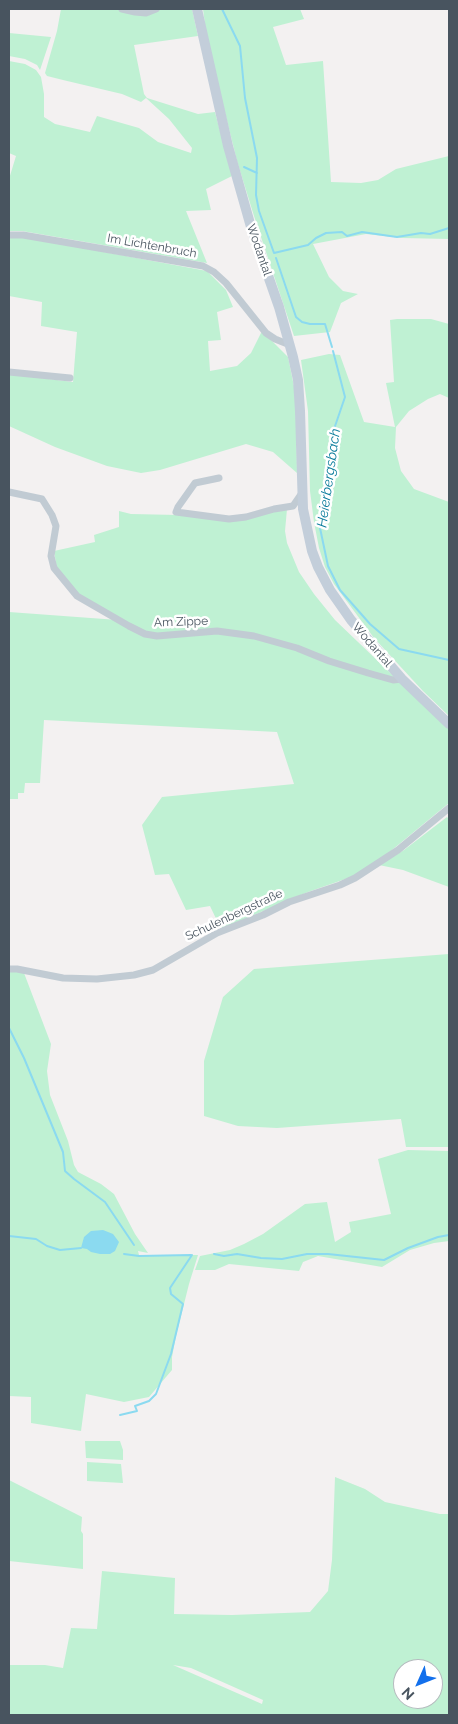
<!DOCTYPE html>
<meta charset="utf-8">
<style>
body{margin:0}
#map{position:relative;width:458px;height:1724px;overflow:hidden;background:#f3f1f1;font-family:Raleway,sans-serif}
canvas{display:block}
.frame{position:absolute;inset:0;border:10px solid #48545f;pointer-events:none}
.north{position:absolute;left:393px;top:1659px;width:50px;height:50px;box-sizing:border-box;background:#fff;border:1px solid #b6bbbf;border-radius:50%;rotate:226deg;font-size:14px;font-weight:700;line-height:20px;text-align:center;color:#48545f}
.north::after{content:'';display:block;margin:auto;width:18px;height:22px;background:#1370ec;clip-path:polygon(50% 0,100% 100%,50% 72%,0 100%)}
</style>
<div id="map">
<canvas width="458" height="1724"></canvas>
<div class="frame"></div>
<div class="north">N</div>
</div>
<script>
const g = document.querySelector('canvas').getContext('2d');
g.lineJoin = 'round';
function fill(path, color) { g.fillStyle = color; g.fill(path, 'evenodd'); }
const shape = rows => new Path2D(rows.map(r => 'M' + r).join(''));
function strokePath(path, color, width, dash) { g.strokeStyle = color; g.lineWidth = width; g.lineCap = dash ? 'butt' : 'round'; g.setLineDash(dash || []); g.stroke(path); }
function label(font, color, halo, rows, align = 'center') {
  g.font = font + ' Raleway,sans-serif'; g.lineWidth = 5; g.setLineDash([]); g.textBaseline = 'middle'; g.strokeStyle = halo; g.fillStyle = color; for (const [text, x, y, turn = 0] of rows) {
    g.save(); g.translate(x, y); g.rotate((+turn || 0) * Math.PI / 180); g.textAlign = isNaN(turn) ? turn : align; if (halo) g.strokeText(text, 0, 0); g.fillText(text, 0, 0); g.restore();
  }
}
fill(shape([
 [61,9,117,9,135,14,159,9,192,9,198,36,134,45,144,94,147,98,198,114,215,112,232,176,206,189,211,210,186,211,207,263,22,231,9,231,9,179,16,156,9,153,9,61,25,64,36,70,41,77,44,94,44,117,55,124,90,132,97,116,139,128,158,142,191,153,192,148,169,119,146,98,141,102,122,94,63,80,47,76,45,73,57,31],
 [203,9,300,9,304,19,273,27,286,65,323,61,331,182,361,183,378,180,396,169,449,156,449,239,402,238,366,234,313,244,329,277,343,291,358,294,341,303,330,332,294,336,254,216,237,161,207,40],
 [9,33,51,37,40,70,37,65,25,59,9,56],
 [9,237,23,237,207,271,226,290,233,307,217,312,221,340,208,341,210,371,237,366,251,353,262,331,288,357,296,396,297,473,273,452,246,444,160,470,141,473,107,466,55,447,9,426,9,374,73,382,77,332,41,326,42,302,9,296],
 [397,319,431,319,449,324,449,398,440,394,428,399,409,411,396,427,395,448,401,471,414,489,449,502,449,716,423,691,374,638,334,584,325,567,319,548,314,522,310,491,308,411,301,360,329,354,340,355,364,422,395,427,386,383,394,382,390,320],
 [287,509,285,531,287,543,299,572,314,594,335,620,449,729,449,803,375,864,354,876,308,892,221,929,210,906,186,910,169,874,155,875,142,825,162,797,294,784,277,732,44,720,40,783,25,783,24,793,18,793,18,799,9,799,9,612,118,620,78,595,57,569,54,551,95,542,94,535,119,527,119,511,131,514,178,515,230,521],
 [447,817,449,819,449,887,403,870,379,865,404,850],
 [449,954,449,1147,406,1147,401,1119,277,1128,238,1126,204,1116,204,1061,223,997,254,969],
 [9,970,24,973,51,1044,47,1071,50,1095,68,1141,74,1165,78,1172,101,1184,114,1194,135,1234,148,1253,138,1251,139,1255,198,1255,189,1284,176,1336,172,1357,172,1370,149,1397,124,1402,86,1394,81,1431,31,1423,31,1397,9,1396],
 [408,1150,449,1151,449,1241,434,1243,410,1250,382,1267,318,1256,303,1262,299,1271,229,1264,215,1270,195,1270,200,1256,230,1250,244,1244,263,1234,305,1204,327,1202,335,1242,351,1232,349,1222,391,1214,378,1159],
 [85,1441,120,1441,123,1450,123,1460,86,1458],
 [87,1462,121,1464,123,1483,87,1481],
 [335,1477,365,1489,385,1502,440,1514,449,1514,449,1715,9,1715,9,1665,45,1665,63,1668,71,1628,97,1629,102,1571,175,1578,174,1614,232,1615,310,1612,328,1591,332,1560],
 [173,1665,191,1668,263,1700,262,1704],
 [403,1669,433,1669,433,1699,403,1699],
 [9,1480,82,1517,81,1531,83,1534,83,1569,9,1561]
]), '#bff1d3');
fill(shape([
 [103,1230,113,1234,119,1242,115,1251,110,1254,100,1254,91,1252,87,1249,81,1248,84,1237,91,1231]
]), '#8bdaf0');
strokePath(shape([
 [222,9,240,46,245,98,257,158,256,195,259,211,274,253,308,245,316,238,326,233,342,232,347,236,362,232,397,237,421,233,430,234,449,228],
 [244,167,257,173],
 [276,258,296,317,302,322,310,324,325,324,332,347],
 [333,351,345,397,332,435,331,464,320,528,328,566,340,590,370,624,399,649,449,660],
 [9,1028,24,1058,63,1152,65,1171,74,1179,105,1202,134,1245],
 [9,1236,36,1239,47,1246,60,1250,81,1248],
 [124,1254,139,1256,191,1255],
 [214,1254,224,1256,237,1254,261,1258,282,1259,307,1254,328,1254,384,1260,408,1248,438,1237,449,1235],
 [120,1415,137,1411,135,1406,149,1401,156,1394,171,1354,183,1304,171,1294,170,1288,192,1255]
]), '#8bdaf0', 2);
strokePath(shape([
 [122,9,135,12,146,13,156,9],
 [9,235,23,235,203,266,214,272,226,283,266,333,275,339,290,345],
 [9,372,70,378],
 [219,478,195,483,178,507,176,512,229,519,246,517,274,509,293,506,302,493],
 [9,492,42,499,52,515,56,526,51,556,54,568,77,596,129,626,145,634,157,636,217,631,254,636,297,648,329,661,368,673,393,680,402,679],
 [9,969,17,969,63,978,97,979,134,975,153,970,217,933,263,915,289,902,340,885,355,878,398,850,449,808]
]), '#c1cbd3', 7);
strokePath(shape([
 [197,9,228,146,251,227,279,307,293,357,298,380,300,411,303,509,312,551,318,567,330,590,351,620,402,679,449,724]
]), '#c3ceda', 10);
label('12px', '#48545f', '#fff', [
 ["Im Lichtenbruch",152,246,10],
 ["Wodantal",259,250,71],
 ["Am Zippe",181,622,-2],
 ["Wodantal",372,645,49],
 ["Schulenbergstraße",234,915,-25]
]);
label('italic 14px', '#087b9b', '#fff', [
 ["Heierbergsbach",329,478,-82]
]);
</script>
